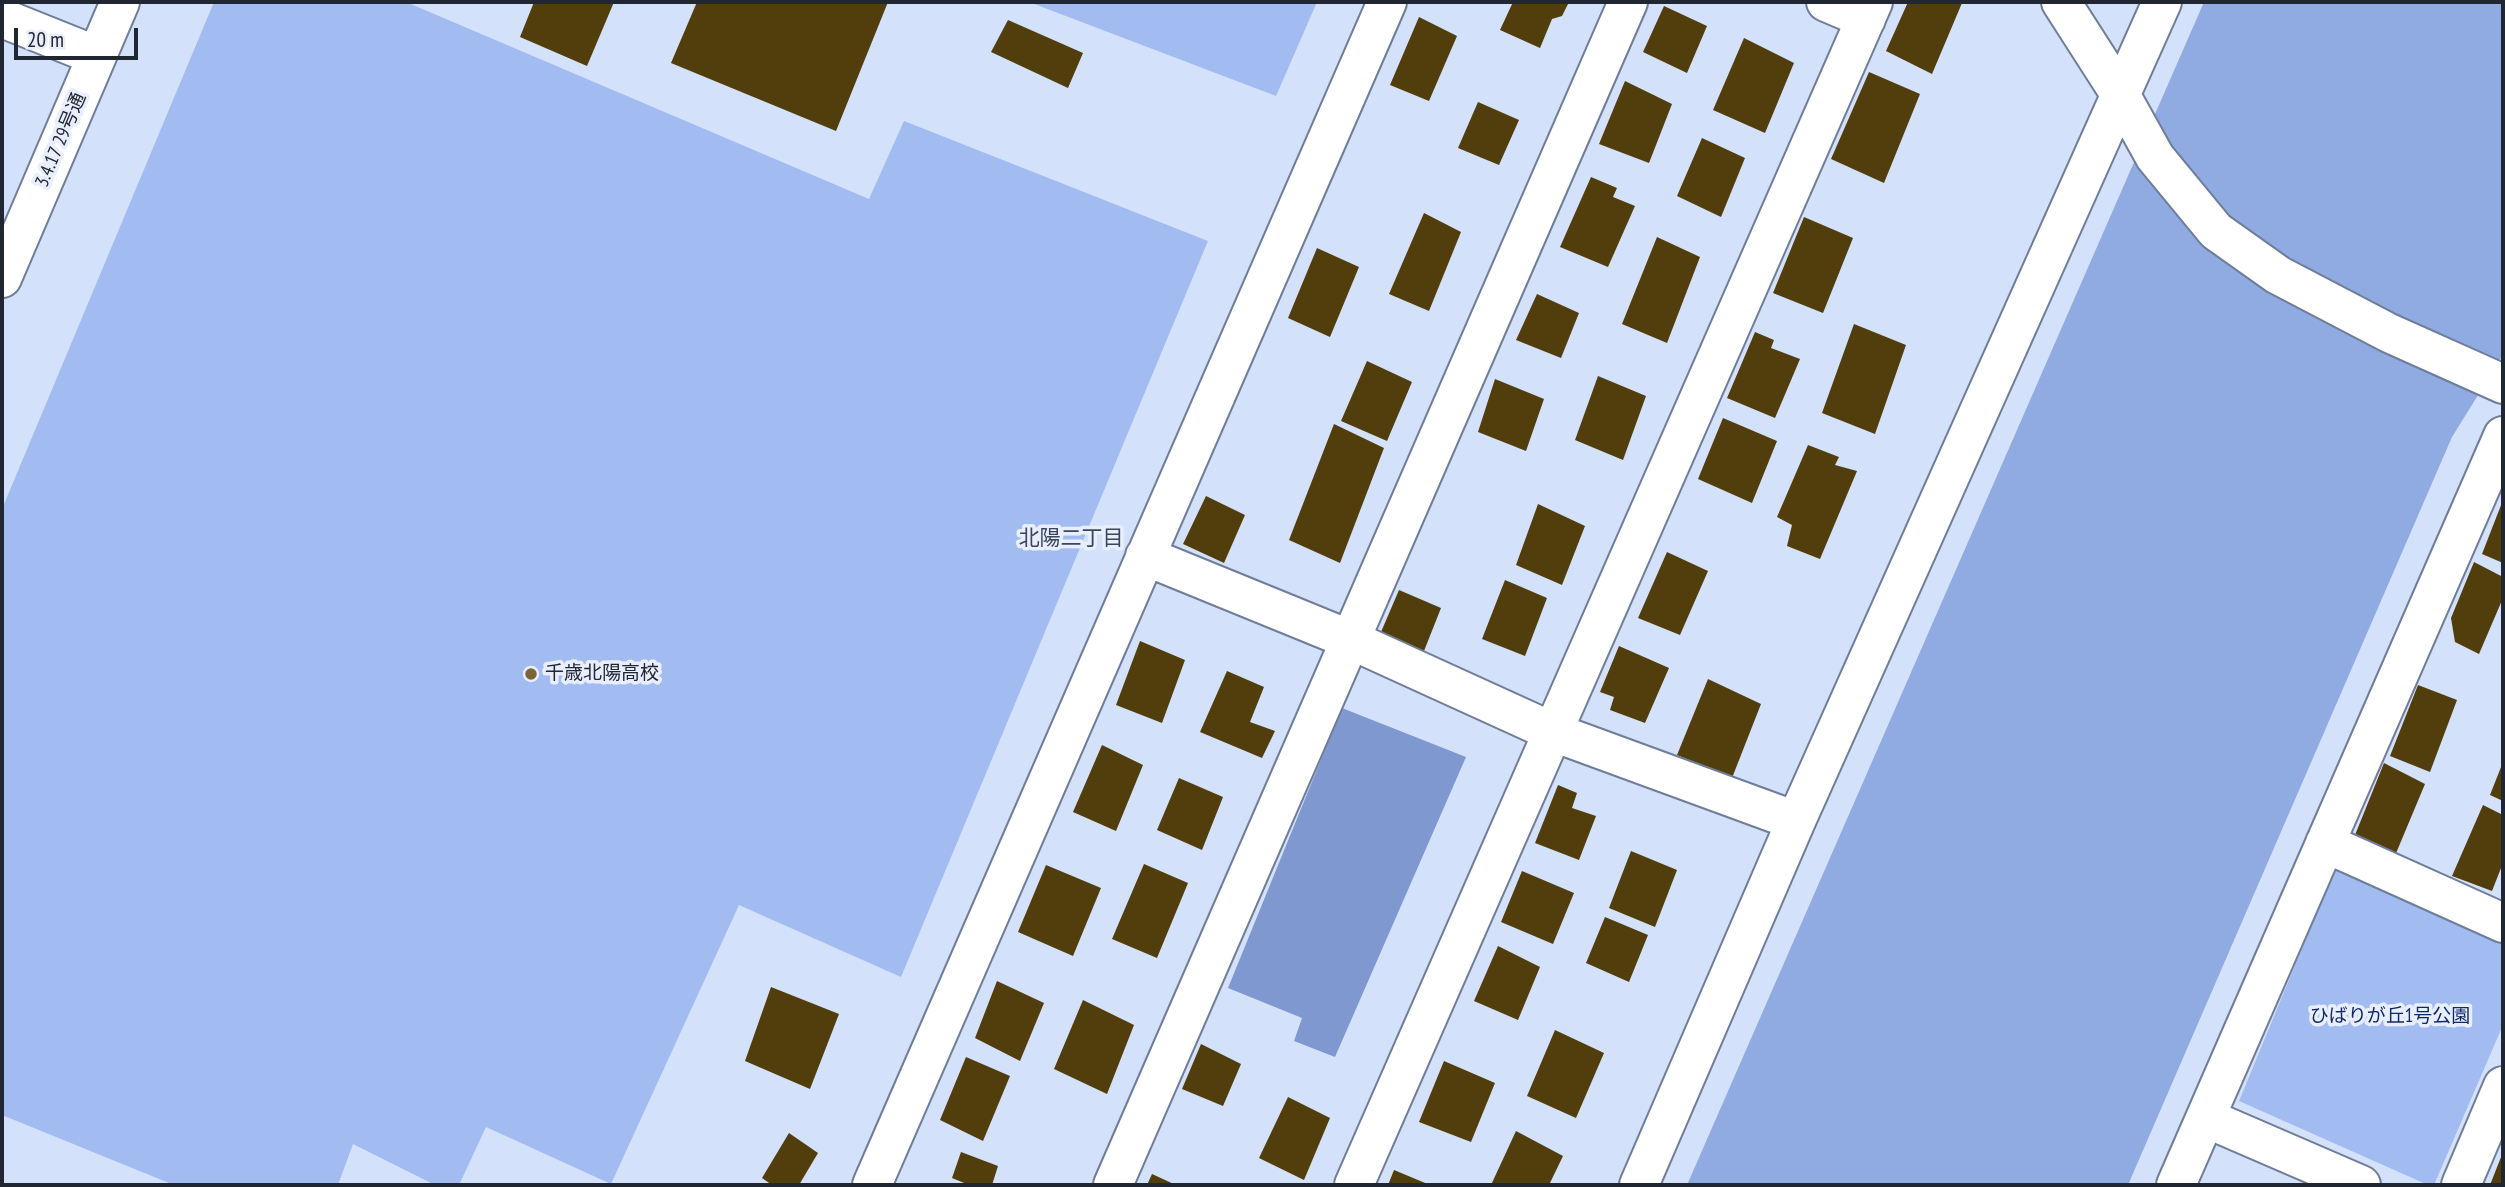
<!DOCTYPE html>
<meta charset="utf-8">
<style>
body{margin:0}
#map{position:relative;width:2505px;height:1187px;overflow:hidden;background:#d4e1fa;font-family:"PT Sans Narrow",sans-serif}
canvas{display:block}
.frame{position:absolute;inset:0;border:4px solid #202632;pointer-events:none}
.scale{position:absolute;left:14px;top:28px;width:124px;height:32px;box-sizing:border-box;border:4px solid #202632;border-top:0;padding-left:9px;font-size:21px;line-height:24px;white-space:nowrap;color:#202632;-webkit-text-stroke:5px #e8eefb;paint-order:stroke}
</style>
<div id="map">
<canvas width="2505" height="1187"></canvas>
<div class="frame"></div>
<div class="scale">20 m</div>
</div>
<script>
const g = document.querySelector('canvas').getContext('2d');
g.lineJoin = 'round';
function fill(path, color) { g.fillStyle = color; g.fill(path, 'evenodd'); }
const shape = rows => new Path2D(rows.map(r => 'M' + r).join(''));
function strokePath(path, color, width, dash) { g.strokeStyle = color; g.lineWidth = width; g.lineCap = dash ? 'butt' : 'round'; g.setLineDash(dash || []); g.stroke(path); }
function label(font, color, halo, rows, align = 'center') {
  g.font = font + ' "PT Sans Narrow","Noto Sans JP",sans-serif'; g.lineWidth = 7; g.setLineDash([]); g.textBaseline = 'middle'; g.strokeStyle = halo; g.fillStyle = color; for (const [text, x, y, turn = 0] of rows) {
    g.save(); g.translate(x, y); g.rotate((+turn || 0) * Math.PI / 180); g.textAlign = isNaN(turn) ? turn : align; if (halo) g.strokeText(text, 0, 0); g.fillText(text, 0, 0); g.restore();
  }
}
fill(shape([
 [214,2,406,2,869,199,904,121,1208,241,901,977,739,905,611,1184,486,1127,459,1185,435,1185,353,1144,338,1185,174,1185,2,1115,2,509],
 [1029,2,1317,2,1276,96],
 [2336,866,2503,943,2503,1025,2434,1185,2428,1185,2239,1101]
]), '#a2bbf1');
fill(shape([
 [2204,2,2503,2,2503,355,2452,437,2128,1185,1687,1185]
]), '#90aae2');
fill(shape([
 [1342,708,1466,757,1335,1057,1294,1041,1302,1018,1228,988]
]), '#7f99d0');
fill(shape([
 [534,2,614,2,587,66,520,37],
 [697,2,888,2,836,131,671,63],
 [1513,2,1569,2,1562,16,1552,19,1540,48,1500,30],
 [1908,2,1962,3,1932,74,1886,51],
 [1664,6,1707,26,1687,73,1643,52],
 [1419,17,1457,36,1429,101,1390,85],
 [1008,20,1083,53,1068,88,991,52],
 [1744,38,1794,63,1765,133,1713,110],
 [1869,72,1920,94,1884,183,1831,159],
 [1625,81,1672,104,1649,163,1599,144],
 [1478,102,1519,120,1499,165,1458,148],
 [1702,138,1745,158,1721,217,1677,196],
 [1591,177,1617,188,1613,197,1635,206,1608,267,1560,247],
 [1424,213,1461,232,1429,311,1389,294],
 [1804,217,1853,238,1823,313,1773,293],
 [1657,237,1700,257,1667,343,1622,324],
 [1317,248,1359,267,1330,337,1288,318],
 [1537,294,1579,313,1561,358,1516,340],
 [1854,324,1906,345,1875,434,1822,413],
 [1755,332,1774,340,1771,348,1800,359,1775,418,1727,398],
 [1367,361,1412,382,1387,441,1341,421],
 [1598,376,1646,396,1623,460,1575,440],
 [1495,379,1544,399,1526,451,1478,432],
 [1723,418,1777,441,1752,503,1698,479],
 [1334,424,1384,448,1340,563,1289,540],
 [1808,445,1839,457,1835,465,1857,471,1820,559,1787,546,1792,525,1777,517],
 [1206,496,1245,515,1224,563,1183,544],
 [2503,500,2503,563,2482,554],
 [1538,504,1585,526,1562,585,1516,565],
 [1667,552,1708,571,1680,635,1638,618],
 [2474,562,2503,577,2503,598,2479,654,2455,642,2451,618],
 [1505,580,1547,598,1525,656,1482,639],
 [1399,590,1441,608,1424,651,1381,632],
 [1140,641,1185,660,1162,723,1116,705],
 [1619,646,1669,668,1645,723,1610,710,1614,697,1600,692],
 [1227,671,1264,687,1250,722,1275,731,1262,758,1200,732],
 [1708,679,1761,704,1732,778,1677,755],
 [2418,685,2457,700,2430,772,2390,756],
 [1102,745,1143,765,1116,831,1073,812],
 [2503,762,2503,801,2490,795],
 [2384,763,2425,784,2394,858,2353,840],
 [1179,778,1223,797,1202,850,1157,830],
 [1558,785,1577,793,1572,808,1596,816,1579,860,1535,843],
 [2483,805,2503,815,2503,863,2492,891,2452,876],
 [1631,851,1677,870,1655,927,1609,908],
 [1144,864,1188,883,1157,958,1112,939],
 [1046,865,1101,888,1073,956,1018,932],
 [1522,871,1574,893,1553,944,1501,922],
 [1605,917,1648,935,1629,982,1586,963],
 [1498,946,1540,967,1518,1020,1474,1001],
 [997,981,1044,1003,1020,1061,975,1038],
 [771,987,839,1014,810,1089,745,1061],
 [1083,1000,1134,1025,1107,1094,1054,1069],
 [1555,1030,1604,1053,1576,1118,1527,1096],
 [1201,1044,1241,1064,1223,1106,1182,1089],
 [966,1057,1010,1076,983,1141,940,1120],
 [1444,1061,1495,1083,1471,1142,1419,1122],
 [1288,1097,1330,1118,1304,1180,1259,1158],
 [1516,1131,1563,1156,1549,1185,1491,1185],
 [789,1133,818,1153,799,1185,772,1185,762,1178],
 [961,1152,998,1166,992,1185,969,1185,952,1178],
 [2503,1152,2503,1185,2490,1185],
 [1394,1170,1430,1185,1388,1185],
 [1152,1174,1176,1185,1147,1185]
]), '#523d0c');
const minor = shape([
 [1826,2,1866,19],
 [2061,2,2120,94,2155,157,2216,231,2278,275,2389,333,2503,384],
 [2,18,97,56],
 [2,278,120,2],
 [1145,556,1351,640,1553,732,1796,821],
 [2325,843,2503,923],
 [2206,1118,2361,1185],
 [872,1185,1387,2],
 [1113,1185,1628,2],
 [1354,1185,1873,2],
 [1639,1185,1796,821,2162,2],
 [2176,1185,2503,436],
 [2461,1185,2503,1086]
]);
strokePath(minor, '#6f7d99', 42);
strokePath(minor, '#fff', 38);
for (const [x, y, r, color] of [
 [531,674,7,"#7b6535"]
]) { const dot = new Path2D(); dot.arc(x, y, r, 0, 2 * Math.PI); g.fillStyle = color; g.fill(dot); strokePath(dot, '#e8eefb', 2.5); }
label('19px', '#202632', '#e8eefb', [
 ["3.4.17 29号通",61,140,-67]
]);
label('19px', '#202632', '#e8eefb', [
 ["千歳北陽高校",545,674]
], 'left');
label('19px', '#102868', '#e8eefb', [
 ["ひばりが丘1号公園",2390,1017]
]);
label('21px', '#3a4660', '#e8eefb', [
 ["北陽二丁目",1071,539]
]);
</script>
